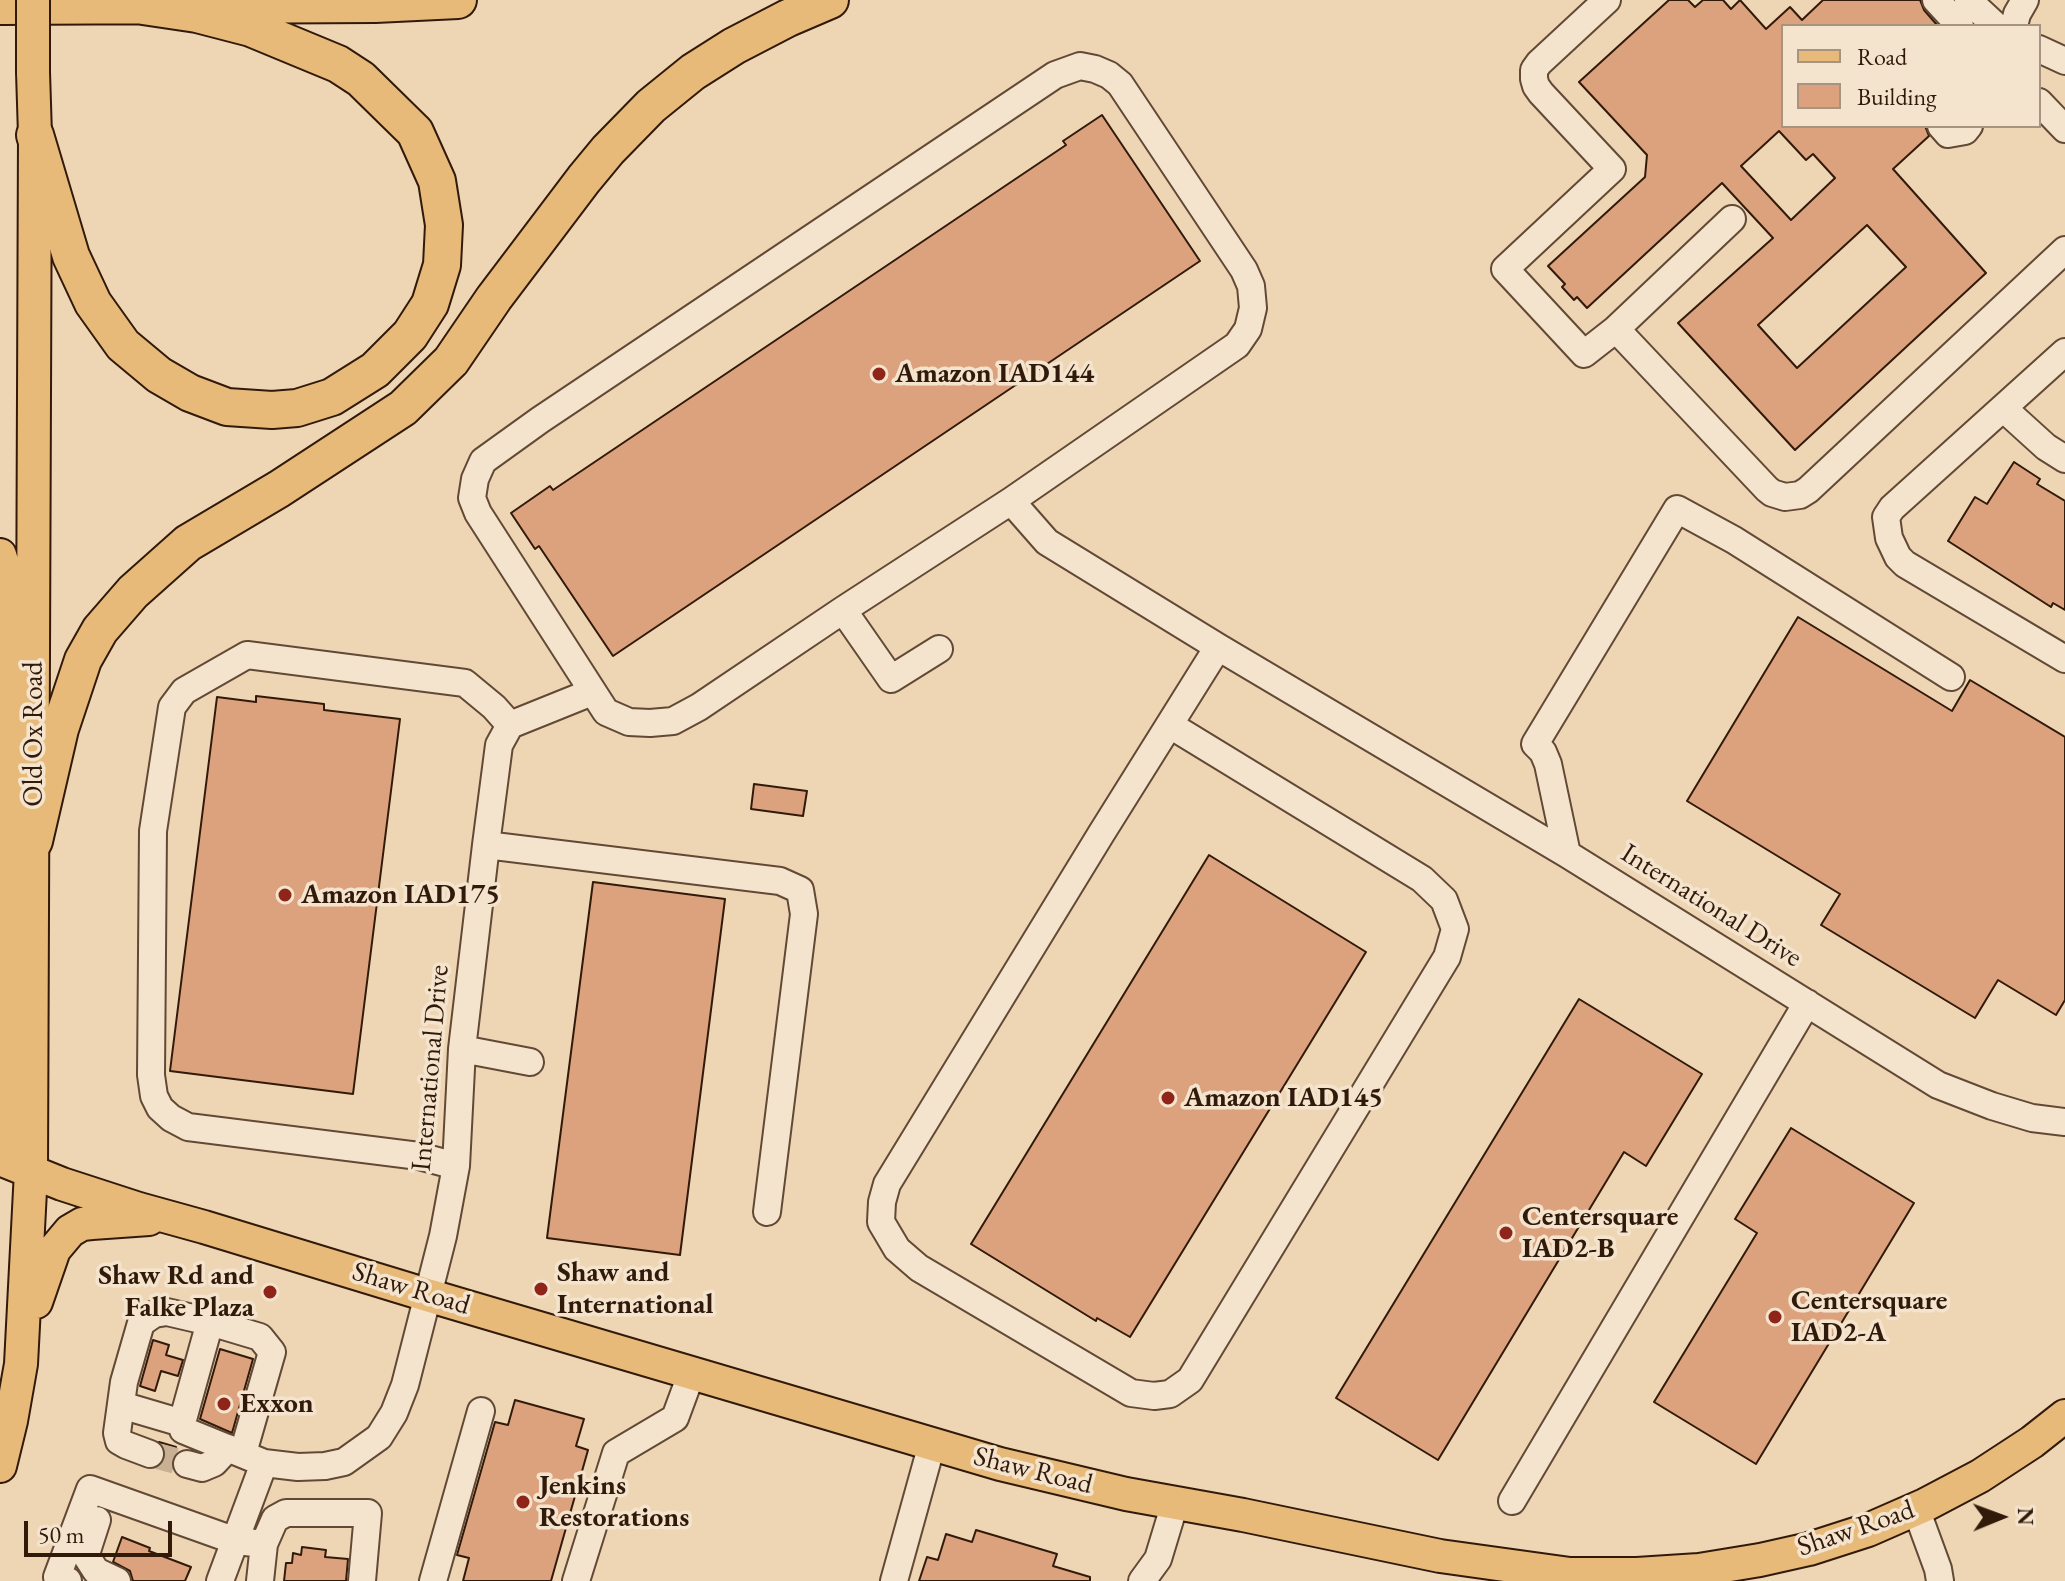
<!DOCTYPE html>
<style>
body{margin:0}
#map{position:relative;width:2065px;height:1581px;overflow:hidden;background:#eed5b4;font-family:"EB Garamond",serif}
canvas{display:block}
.legend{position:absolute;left:1781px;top:24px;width:260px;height:104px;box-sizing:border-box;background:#f4e4ce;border:2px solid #a69380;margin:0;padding:10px 14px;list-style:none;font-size:24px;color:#321a0b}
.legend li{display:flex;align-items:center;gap:16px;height:40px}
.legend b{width:40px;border:2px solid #a69380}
.north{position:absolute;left:1961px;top:1477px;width:80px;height:80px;-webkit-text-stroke:6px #f4e4ce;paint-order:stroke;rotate:89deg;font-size:22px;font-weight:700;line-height:32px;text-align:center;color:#321a0b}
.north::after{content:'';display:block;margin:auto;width:28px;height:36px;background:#321a0b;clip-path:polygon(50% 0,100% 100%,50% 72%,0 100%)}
.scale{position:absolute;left:24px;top:1521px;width:148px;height:36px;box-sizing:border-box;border:4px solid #321a0b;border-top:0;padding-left:10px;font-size:24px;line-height:28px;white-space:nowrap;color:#321a0b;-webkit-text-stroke:6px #f4e4ce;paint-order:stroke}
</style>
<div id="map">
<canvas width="2065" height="1581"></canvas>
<ul class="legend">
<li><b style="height:10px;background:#e7ba7a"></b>Road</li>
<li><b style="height:22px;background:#dca17d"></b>Building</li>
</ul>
<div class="north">N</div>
<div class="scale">50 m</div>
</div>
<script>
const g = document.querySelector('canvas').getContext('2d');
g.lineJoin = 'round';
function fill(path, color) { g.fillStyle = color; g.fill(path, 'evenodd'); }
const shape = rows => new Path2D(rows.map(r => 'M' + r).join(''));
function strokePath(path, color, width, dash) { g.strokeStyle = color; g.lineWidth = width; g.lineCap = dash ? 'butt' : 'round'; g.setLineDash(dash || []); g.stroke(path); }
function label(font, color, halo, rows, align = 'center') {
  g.font = font + ' "EB Garamond",serif'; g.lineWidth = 7; g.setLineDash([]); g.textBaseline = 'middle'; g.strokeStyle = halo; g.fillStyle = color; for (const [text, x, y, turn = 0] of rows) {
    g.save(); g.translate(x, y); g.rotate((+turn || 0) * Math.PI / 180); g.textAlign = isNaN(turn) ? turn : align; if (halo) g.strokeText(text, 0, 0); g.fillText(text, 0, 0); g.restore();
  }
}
const building = shape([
 [1669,0,1688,0,1695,7,1703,0,1723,0,1731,9,1740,0,1766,29,1790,7,1802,20,1823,0,1920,0,1924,10,1938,26,1783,26,1783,126,1925,126,1929,136,1893,169,1986,273,1795,450,1678,323,1773,238,1722,183,1587,308,1577,297,1574,300,1562,287,1565,284,1548,266,1645,177,1647,155,1579,82,1669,0],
 [1779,131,1806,160,1813,154,1835,178,1791,220,1741,166,1779,131],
 [1867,225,1906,267,1797,368,1758,325,1867,225],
 [1102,115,1200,261,613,656,539,546,535,549,511,513,550,486,553,490,1066,145,1063,141,1102,115],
 [2014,462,2040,479,2037,484,2065,501,2065,610,2053,603,2051,607,1948,541,1975,497,1987,504,2014,462],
 [1798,617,1952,711,1970,680,2065,737,2065,1000,2056,1015,1998,980,1975,1018,1821,925,1840,894,1687,801,1798,617],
 [256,696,324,704,324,710,400,719,353,1094,170,1071,217,697,256,702,256,696],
 [754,784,807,791,803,816,751,809,754,784],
 [1209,855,1366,952,1130,1337,1097,1318,1096,1321,971,1244,1209,855],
 [593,882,725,899,680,1255,547,1238,593,882],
 [1579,999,1702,1074,1646,1166,1624,1152,1438,1460,1336,1398,1579,999],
 [1791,1128,1914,1203,1756,1464,1654,1402,1757,1233,1735,1219,1791,1128],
 [153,1340,169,1345,166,1355,183,1360,178,1376,161,1371,155,1391,140,1386,153,1340],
 [220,1349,253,1359,232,1433,200,1419,220,1349],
 [515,1400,584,1419,576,1446,588,1450,551,1581,463,1581,469,1558,457,1555,495,1422,508,1425,515,1400],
 [159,1442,176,1447,174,1452,176,1453,171,1461,172,1468,161,1465,165,1459,166,1452,159,1442],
 [976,1530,1057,1554,1053,1566,1090,1577,1090,1581,919,1581,927,1557,938,1560,946,1534,972,1542,976,1530],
 [122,1537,150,1548,149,1551,191,1567,185,1581,133,1581,130,1571,113,1562,122,1537],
 [302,1547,326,1550,325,1557,348,1559,346,1581,284,1581,286,1563,292,1563,293,1553,301,1555,302,1547]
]);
fill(building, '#dca17d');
strokePath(building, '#321a0b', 2);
strokePath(shape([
 [150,1454,187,1464]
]), '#c8b092', 26, [26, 13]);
const minor = shape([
 [1607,0,1539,63,1534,70,1534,79,1536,86,1541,93,1612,169,1505,269,1584,354,1616,329],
 [1936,0,1960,26],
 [1968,0,1996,26],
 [2014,26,2017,14,2025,0],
 [2039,49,2065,61],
 [2039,102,2065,129],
 [1941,126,1948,134,1965,131,1969,126],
 [1732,219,1616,329,1767,489,1772,493,1785,497,1800,495,1808,490,2065,250],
 [2065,352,1892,508,1886,517,1889,538,1898,557,1905,564,2065,659],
 [2003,408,2046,447,2065,459],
 [1011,501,843,610,699,707,673,721,650,723,629,722,606,712,478,513,472,498,475,479,483,461,540,420,1055,75,1080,66,1095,69,1109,75,1120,84,1244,270,1251,286,1253,308,1248,329,1237,345,1011,501,1047,542,1218,647,1567,854,1938,1085,1992,1106,2032,1118,2065,1122],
 [843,610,891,679,939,649],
 [510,725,592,692],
 [1170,725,1422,879,1444,900,1455,929,1447,957,1190,1380,1170,1394,1154,1396,1131,1393,919,1268,897,1249,881,1222,882,1202,887,1184,1101,834,1218,647],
 [486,845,780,881,800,890,804,914,767,1212],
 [1567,854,1548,764,1543,752,1535,744,1677,509,1734,540,1951,677],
 [462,1049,530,1062],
 [121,1405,182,1423],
 [243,1453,272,1352,260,1337,210,1322,182,1423,183,1430,264,1463],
 [150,1454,126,1445,119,1441,117,1433,124,1382,141,1323,154,1314,167,1312,210,1322],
 [187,1464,202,1468,214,1463,228,1448],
 [1512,1501,1807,1003],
 [1916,1509,1938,1569,1940,1581],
 [97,1520,87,1551,87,1557,96,1571,117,1581],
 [68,1581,57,1577,90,1489,236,1541,264,1544,275,1519,286,1513,368,1513,362,1581],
 [220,1581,264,1463,298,1467,325,1466,344,1462,379,1437,394,1413,405,1385,443,1236,456,1166,462,1049,486,845,499,745,510,725,494,707,465,683,247,655,184,691,172,707,153,831,151,1075,154,1096,160,1108,171,1118,188,1127,419,1156,456,1166],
 [260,1581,264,1544],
 [433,1581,481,1411],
 [576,1581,616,1453,675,1418,692,1372],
 [894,1581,932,1444],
 [1142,1581,1158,1559,1175,1503]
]);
const major = shape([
 [0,555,8,581,12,607,7,1102,12,1130,20,1157],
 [0,1159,62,1184,139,1209,204,1227,427,1295,1000,1464,1126,1494,1243,1515,1440,1556,1570,1574,1637,1574,1699,1570,1760,1560,1809,1549,1868,1530,1925,1505,1980,1476,2032,1442,2065,1416],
 [36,1302,54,1250,70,1231,82,1224,92,1223,149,1219],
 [0,1466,11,1421,21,1364,31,1171,35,135,33,72]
]);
const highway = shape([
 [0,6,375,4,458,0],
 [35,135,71,256,93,303,123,345,159,375,190,393,227,407,272,410,297,408,332,397,375,370,410,335,430,304,442,265,444,225,437,181,415,132,361,79,338,64,251,28,197,14,143,6],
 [34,841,60,729,83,660,100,630,133,592,188,543,279,489,403,408,451,361,494,298,584,179,608,150,651,106,693,72,734,46,788,18,830,0]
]);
strokePath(minor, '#614935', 30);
strokePath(major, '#321a0b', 36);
strokePath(highway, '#321a0b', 40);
strokePath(minor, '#f4e4ce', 26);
strokePath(major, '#e7ba7a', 32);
strokePath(highway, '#e7ba7a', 36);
const majorBridge = shape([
 [33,0,33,72]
]);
strokePath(majorBridge, '#321a0b', 36, []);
strokePath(majorBridge, '#e7ba7a', 32);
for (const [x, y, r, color] of [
 [879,374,8,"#8f2418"],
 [285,895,8,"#8f2418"],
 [1168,1098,8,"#8f2418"],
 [1506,1233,8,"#8f2418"],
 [541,1289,8,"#8f2418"],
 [270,1292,8,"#8f2418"],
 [1775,1317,8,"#8f2418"],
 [224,1404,8,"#8f2418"],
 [523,1502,8,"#8f2418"]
]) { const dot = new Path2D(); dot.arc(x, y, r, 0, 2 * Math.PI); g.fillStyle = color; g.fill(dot); strokePath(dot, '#f4e4ce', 3); }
label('bold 28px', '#321a0b', '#f4e4ce', [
 ["Amazon IAD144",895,374],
 ["Amazon IAD175",301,895],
 ["Amazon IAD145",1184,1098],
 ["Centersquare",1522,1217],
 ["IAD2-B",1522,1249],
 ["Shaw and",557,1273],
 ["International",557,1305],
 ["Shaw Rd and",254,1276,"right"],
 ["Falke Plaza",254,1308,"right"],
 ["Centersquare",1791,1301],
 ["IAD2-A",1791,1333],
 ["Exxon",240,1404],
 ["Jenkins",539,1486],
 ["Restorations",539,1518]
], 'left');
label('28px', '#321a0b', '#f4e4ce', [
 ["Old Ox Road",34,734,-90],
 ["International Drive",1711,906,32],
 ["International Drive",431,1068,-85],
 ["Shaw Road",411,1289,17],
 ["Shaw Road",1033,1471,14],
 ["Shaw Road",1856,1529,-19]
]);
</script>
